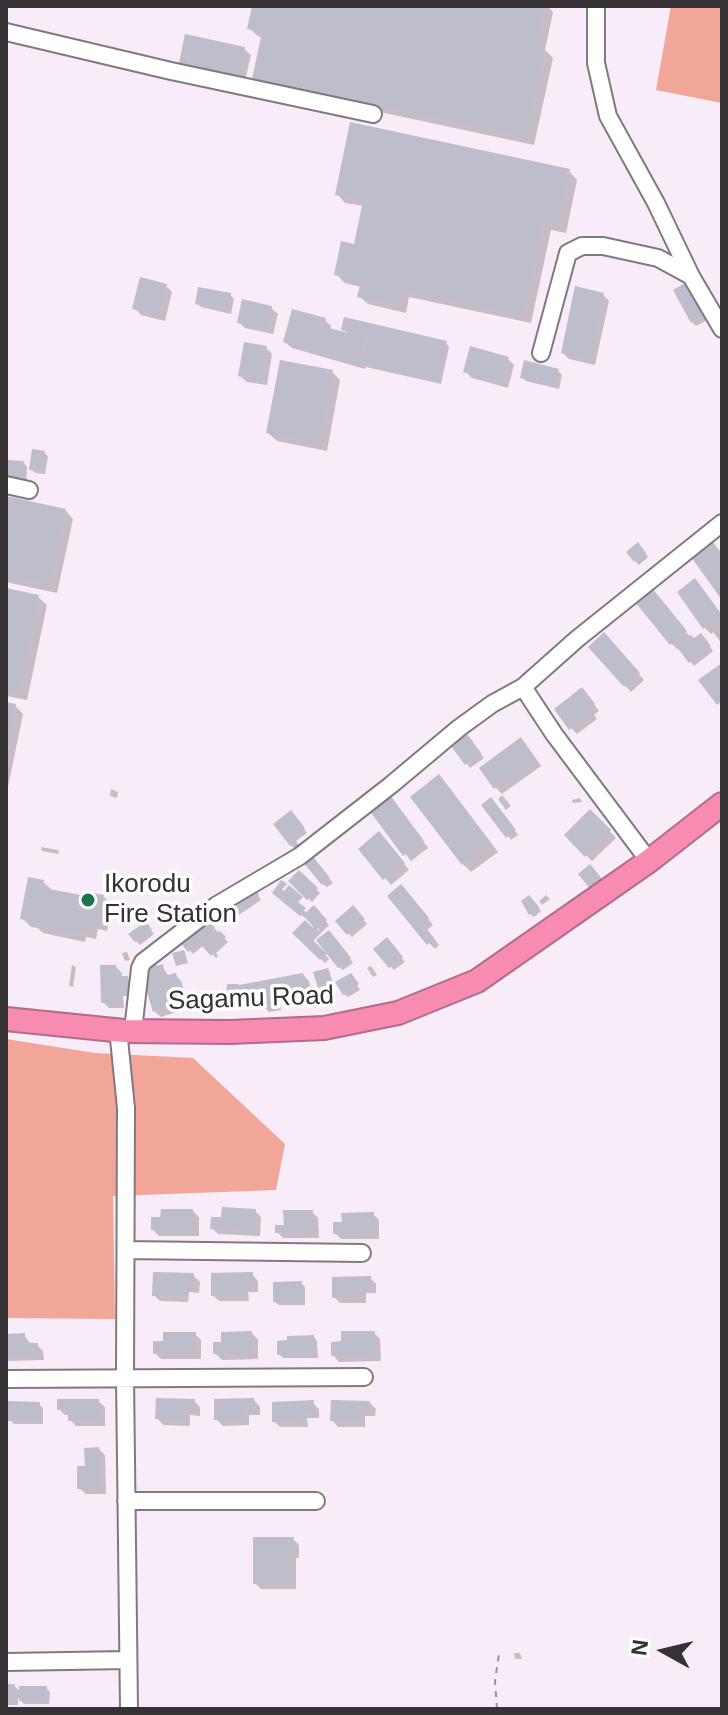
<!DOCTYPE html>
<style>
body{margin:0}
#map{position:relative;width:728px;height:1715px;overflow:hidden;background:#f7ecf7;font-family:Helvetica,sans-serif}
canvas{display:block}
.frame{position:absolute;inset:0;border:8px solid #353135;pointer-events:none}
.north{position:absolute;left:624px;top:1611px;width:80px;height:80px;-webkit-text-stroke:6px #fffdff;paint-order:stroke;rotate:278deg;font-size:22px;font-weight:700;line-height:32px;text-align:center;color:#353135}
.north::after{content:'';display:block;margin:auto;width:28px;height:36px;background:#353135;clip-path:polygon(50% 0,100% 100%,50% 72%,0 100%)}
</style>
<div id="map">
<canvas width="728" height="1715"></canvas>
<div class="frame"></div>
<div class="north">N</div>
</div>
<script>
const g = document.querySelector('canvas').getContext('2d');
g.lineJoin = 'round';
function fill(path, color) { g.fillStyle = color; g.fill(path, 'evenodd'); }
const shape = rows => new Path2D(rows.map(r => 'M' + r).join(''));
function strokePath(path, color, width, dash) { g.strokeStyle = color; g.lineWidth = width; g.lineCap = dash ? 'butt' : 'round'; g.setLineDash(dash || []); g.stroke(path); }
function label(font, color, halo, rows, align = 'center') {
  g.font = font + ' Helvetica,sans-serif'; g.lineWidth = 7; g.setLineDash([]); g.textBaseline = 'middle'; g.strokeStyle = halo; g.fillStyle = color; for (const [text, x, y, turn = 0] of rows) {
    g.save(); g.translate(x, y); g.rotate((+turn || 0) * Math.PI / 180); g.textAlign = isNaN(turn) ? turn : align; if (halo) g.strokeText(text, 0, 0); g.fillText(text, 0, 0); g.restore();
  }
}
fill(shape([
 [671,6,722,6,722,103,656,90],
 [6,1039,95,1053,193,1058,285,1144,276,1190,113,1196,115,1319,6,1318]
]), '#f2a697');
fill(shape([
 [254,6,547,6,553,12,545,50,553,58,534,145,263,87,254,79,263,38,258,36,249,28],
 [244,49,251,55,245,81,187,68,181,62],
 [569,171,577,180,566,233,551,230,531,323,409,297,406,313,368,304,359,296,361,287,345,283,336,274,355,246,364,206,345,203,337,194],
 [166,286,172,292,165,321,141,315,134,308],
 [690,288,707,320,696,326,692,322],
 [230,295,234,299,231,314,201,307,197,303],
 [603,295,609,301,595,365,569,359,563,353],
 [271,308,278,314,273,334,245,328,239,322],
 [325,320,331,326,330,330,350,335,343,329,446,343,449,347,441,384,366,367,365,369,292,348,285,342],
 [266,348,272,354,267,385,247,382,240,376],
 [508,359,514,365,508,388,472,378,466,372],
 [558,371,562,375,559,389,526,381,522,377],
 [332,372,340,380,327,451,277,441,268,433],
 [44,453,48,456,45,474,35,473,31,469],
 [24,463,27,467,26,485,10,484],
 [6,498,65,510,73,519,57,593,6,582],
 [642,548,648,557,639,565,635,561],
 [701,587,722,616,722,644,713,632,711,634,705,628],
 [6,590,38,597,47,605,27,700,6,696],
 [658,597,691,638,704,639,713,651,694,666,680,648,677,649,671,643],
 [610,641,644,680,631,692,591,647],
 [588,696,599,711,594,715,597,719,577,734,571,728],
 [6,704,15,706,23,714,8,787],
 [471,740,484,758,470,768,454,746],
 [527,746,541,766,502,794,496,788],
 [447,785,498,852,471,872,463,864],
 [111,789,118,792,117,798,110,796],
 [502,795,511,806,506,810,498,799],
 [580,798,582,802,573,803,572,800],
 [396,804,428,848,411,861,372,811],
 [494,804,518,835,511,840,508,836],
 [590,811,616,838,592,861,566,835],
 [295,817,307,833,296,841,299,846,295,849,291,845],
 [385,840,409,870,391,885,360,849],
 [41,847,58,850,59,854,42,851],
 [314,860,333,883,327,887,323,884],
 [299,873,320,893,312,902,291,881],
 [43,882,52,890,93,899,104,897,112,905,107,931,98,929,96,939,86,937,85,942,43,933,38,928,31,927,22,918],
 [407,893,433,925,427,930,439,945,435,949,429,943],
 [257,894,261,900,227,923,223,920],
 [546,895,550,899,542,905,539,901],
 [278,897,308,913,314,908,329,925,312,942,329,959,325,963,295,933,305,923,320,931,306,916,305,918],
 [529,897,541,911,534,917,530,914],
 [353,908,367,924,352,937,338,921],
 [206,920,228,942,216,953,218,956,216,958,204,945,193,954,182,941],
 [149,928,154,934,140,945,136,941],
 [333,936,353,963,343,970,339,967],
 [391,944,405,962,394,970,376,949],
 [127,952,130,960,125,961,122,953],
 [72,965,76,967,73,987,69,986],
 [162,966,169,977,175,975,181,981,189,1008,161,1017,154,1011,143,970],
 [371,966,377,975,373,977,367,968],
 [116,967,122,973,122,978,127,978,134,984,134,996,123,996,124,1008,109,1008,103,1002],
 [327,970,335,987,324,991,320,987],
 [303,975,309,981,311,993,296,996,297,1005,293,1006,287,997,279,999,281,1010,269,1012,263,1006,262,1000,253,1002,254,1007,250,1007,241,999,241,1005,232,1004,229,1000,239,987],
 [351,976,360,990,348,997,344,994],
 [193,1211,199,1217,199,1236,159,1236,153,1230],
 [255,1211,261,1217,260,1236,218,1234,212,1228,223,1219],
 [312,1212,318,1218,319,1238,283,1238,277,1232],
 [373,1214,379,1220,379,1239,341,1239,335,1233],
 [252,1274,258,1281,258,1292,248,1292,249,1301,219,1301,213,1295],
 [193,1275,200,1282,199,1293,189,1292,188,1302,160,1301,154,1295],
 [370,1278,376,1284,376,1293,366,1293,366,1303,340,1303,334,1297],
 [301,1283,305,1287,305,1305,279,1305,275,1302],
 [252,1333,258,1340,258,1359,222,1360,215,1353,223,1344],
 [374,1333,380,1339,381,1361,339,1362,333,1355],
 [195,1334,201,1340,201,1359,161,1359,155,1353,165,1343],
 [24,1335,31,1345,37,1345,43,1351,44,1360,6,1361,6,1336],
 [314,1337,317,1341,318,1358,283,1358,279,1354],
 [254,1400,260,1407,260,1415,249,1415,249,1425,223,1426,216,1419],
 [98,1401,105,1407,105,1426,76,1426,70,1420,70,1415,65,1415,59,1409],
 [194,1401,200,1407,200,1416,190,1415,190,1426,163,1425,157,1418],
 [313,1403,319,1409,319,1418,307,1418,308,1427,280,1427,274,1421],
 [370,1403,376,1409,375,1416,365,1416,365,1427,338,1427,332,1420],
 [39,1404,43,1408,43,1424,14,1424,10,1420],
 [99,1449,105,1455,106,1494,86,1494,79,1488,87,1468],
 [293,1539,299,1545,299,1558,296,1558,296,1589,261,1589,255,1583],
 [514,1653,520,1653,522,1659,515,1659],
 [6,1686,14,1686,21,1692,46,1688,50,1692,49,1704,24,1704,18,1698,18,1705,6,1705]
]), '#0003');
fill(shape([
 [252,6,545,6,536,45,545,47,526,137,252,79,262,32,247,29],
 [185,34,245,47,239,76,179,63],
 [350,122,570,169,557,225,543,222,523,316,401,290,398,305,357,297,361,281,334,275,341,241,354,244,363,201,335,195],
 [140,277,167,284,159,316,132,309],
 [687,282,705,315,691,323,673,290],
 [575,286,604,293,589,360,561,353],
 [198,287,231,293,228,311,195,304],
 [242,299,272,306,267,329,237,323],
 [292,309,326,318,324,327,366,337,359,364,283,342],
 [344,317,447,341,437,381,362,364,369,336,341,330],
 [244,342,267,346,261,380,238,376],
 [470,346,509,357,502,383,463,372],
 [280,360,333,370,319,443,266,433],
 [524,360,559,369,555,387,520,378],
 [32,449,45,451,42,471,29,470],
 [6,460,24,461,23,483,6,481],
 [6,496,66,509,49,585,6,576],
 [712,541,722,554,722,600,691,557],
 [638,542,646,553,634,562,626,552],
 [695,578,722,615,703,629,677,592],
 [6,588,39,595,19,693,6,690],
 [652,588,687,631,670,645,635,602],
 [604,632,640,673,624,687,588,647],
 [701,633,711,646,689,663,676,646,691,635,694,638],
 [722,663,722,701,717,705,698,680],
 [582,687,595,704,589,708,592,712,569,730,554,709],
 [6,702,16,704,7,744,6,744],
 [467,734,481,753,465,765,451,746],
 [521,737,536,759,494,789,479,768],
 [439,774,491,843,462,865,410,797],
 [390,795,424,841,403,856,369,810],
 [491,797,516,830,506,838,481,805],
 [590,809,611,830,585,857,564,835],
 [291,810,305,828,293,837,297,841,290,846,273,824],
 [379,831,405,863,383,880,358,849],
 [311,854,330,878,322,885,302,861],
 [590,864,603,880,591,890,578,874],
 [299,870,318,888,307,900,288,881],
 [28,877,44,880,43,888,92,897,93,893,104,895,99,924,90,922,88,932,78,930,77,934,32,926,33,921,20,919],
 [281,880,287,884,282,889,284,891,289,885,303,897,298,902,306,908,300,916,272,893],
 [401,884,429,918,422,923,434,938,427,945,387,896],
 [254,887,259,895,222,921,216,913],
 [529,895,539,907,529,915,521,901],
 [314,905,327,920,316,930,303,915],
 [353,905,365,919,347,935,335,921],
 [206,917,215,928,188,952,179,941],
 [305,920,316,931,310,937,327,954,320,960,292,933],
 [146,921,152,930,135,942,128,934],
 [329,930,351,958,338,968,316,940],
 [220,931,226,937,214,948,216,951,211,956,202,946],
 [387,937,403,957,389,968,373,949],
 [184,950,188,963,176,966,172,953],
 [155,963,156,966,163,964,164,969,158,971,160,977,176,973,184,1002,153,1012,140,968],
 [100,965,116,965,117,976,128,976,129,990,118,991,118,1002,101,1003],
 [328,968,333,983,318,988,313,972],
 [303,973,306,987,290,990,292,999,285,1000,284,991,274,993,276,1004,261,1007,259,994,248,996,249,1001,242,1002,239,985],
 [351,973,359,984,343,995,335,982],
 [227,984,239,984,238,1002,226,1001],
 [222,1207,256,1209,255,1231,210,1229,211,1217,221,1217],
 [161,1209,193,1209,193,1231,151,1230,151,1217,160,1217],
 [283,1210,313,1210,313,1232,275,1233,275,1225,284,1225],
 [374,1212,374,1233,333,1234,333,1222,342,1222,341,1213],
 [153,1272,194,1273,194,1287,183,1287,183,1297,152,1296],
 [253,1272,253,1286,243,1286,243,1295,211,1296,211,1273],
 [371,1276,371,1287,360,1288,360,1297,332,1298,332,1277],
 [302,1281,302,1302,273,1302,273,1282],
 [252,1331,253,1353,213,1354,213,1342,221,1342,221,1332],
 [341,1331,375,1331,375,1355,331,1356,331,1342,341,1341],
 [163,1332,196,1332,196,1354,153,1354,153,1341,163,1341],
 [25,1333,25,1343,38,1343,38,1355,6,1355,6,1334],
 [314,1335,315,1355,277,1355,277,1341,287,1340,287,1336],
 [156,1398,195,1399,194,1410,185,1410,184,1420,155,1419],
 [254,1398,254,1409,244,1409,244,1420,214,1420,214,1399],
 [57,1399,99,1399,99,1421,68,1421,68,1410,57,1410],
 [314,1400,314,1413,302,1413,302,1421,272,1422,272,1402],
 [331,1400,370,1401,370,1411,360,1410,360,1422,330,1421],
 [8,1401,40,1402,40,1421,8,1421],
 [99,1447,101,1488,77,1489,77,1466,85,1466,84,1448],
 [253,1537,294,1537,294,1552,290,1552,291,1583,253,1584],
 [6,1684,15,1684,15,1702,6,1702],
 [19,1686,47,1686,46,1701,19,1701]
]), '#bebdca');
const minor = shape([
 [596,6,596,63,608,116,656,203,691,276],
 [6,32,171,71,373,114],
 [541,353,568,253,582,246,603,246,658,258,691,276,722,329],
 [6,485,29,490],
 [523,687,554,734,649,861],
 [118,1029,126,1108,125,1377,129,1709],
 [133,1031,140,968,143,962,217,905,300,856,391,785,459,728,492,704,523,687,577,639,722,523],
 [126,1250,362,1253],
 [6,1379,364,1377],
 [126,1501,316,1501],
 [6,1662,128,1660]
]);
const highway = shape([
 [6,1019,124,1031,230,1032,324,1028,398,1013,477,981,649,861,722,804]
]);
strokePath(minor, '#827882', 20);
strokePath(highway, '#b36c86', 26);
strokePath(shape([
 [497,1709,495,1681,499,1654]
]), '#999199', 2, [6, 6]);
strokePath(minor, '#fff', 16);
strokePath(highway, '#f78bb1', 22);
for (const [x, y, r, color] of [
 [88,900,8,"#1a764b"]
]) { const dot = new Path2D(); dot.arc(x, y, r, 0, 2 * Math.PI); g.fillStyle = color; g.fill(dot); strokePath(dot, '#fffdff', 3); }
label('26px', '#353135', '#fffdff', [
 ["Ikorodu",104,885],
 ["Fire Station",104,915]
], 'left');
label('26px', '#353135', '#fffdff', [
 ["Sagamu Road",251,999,-2]
]);
</script>
